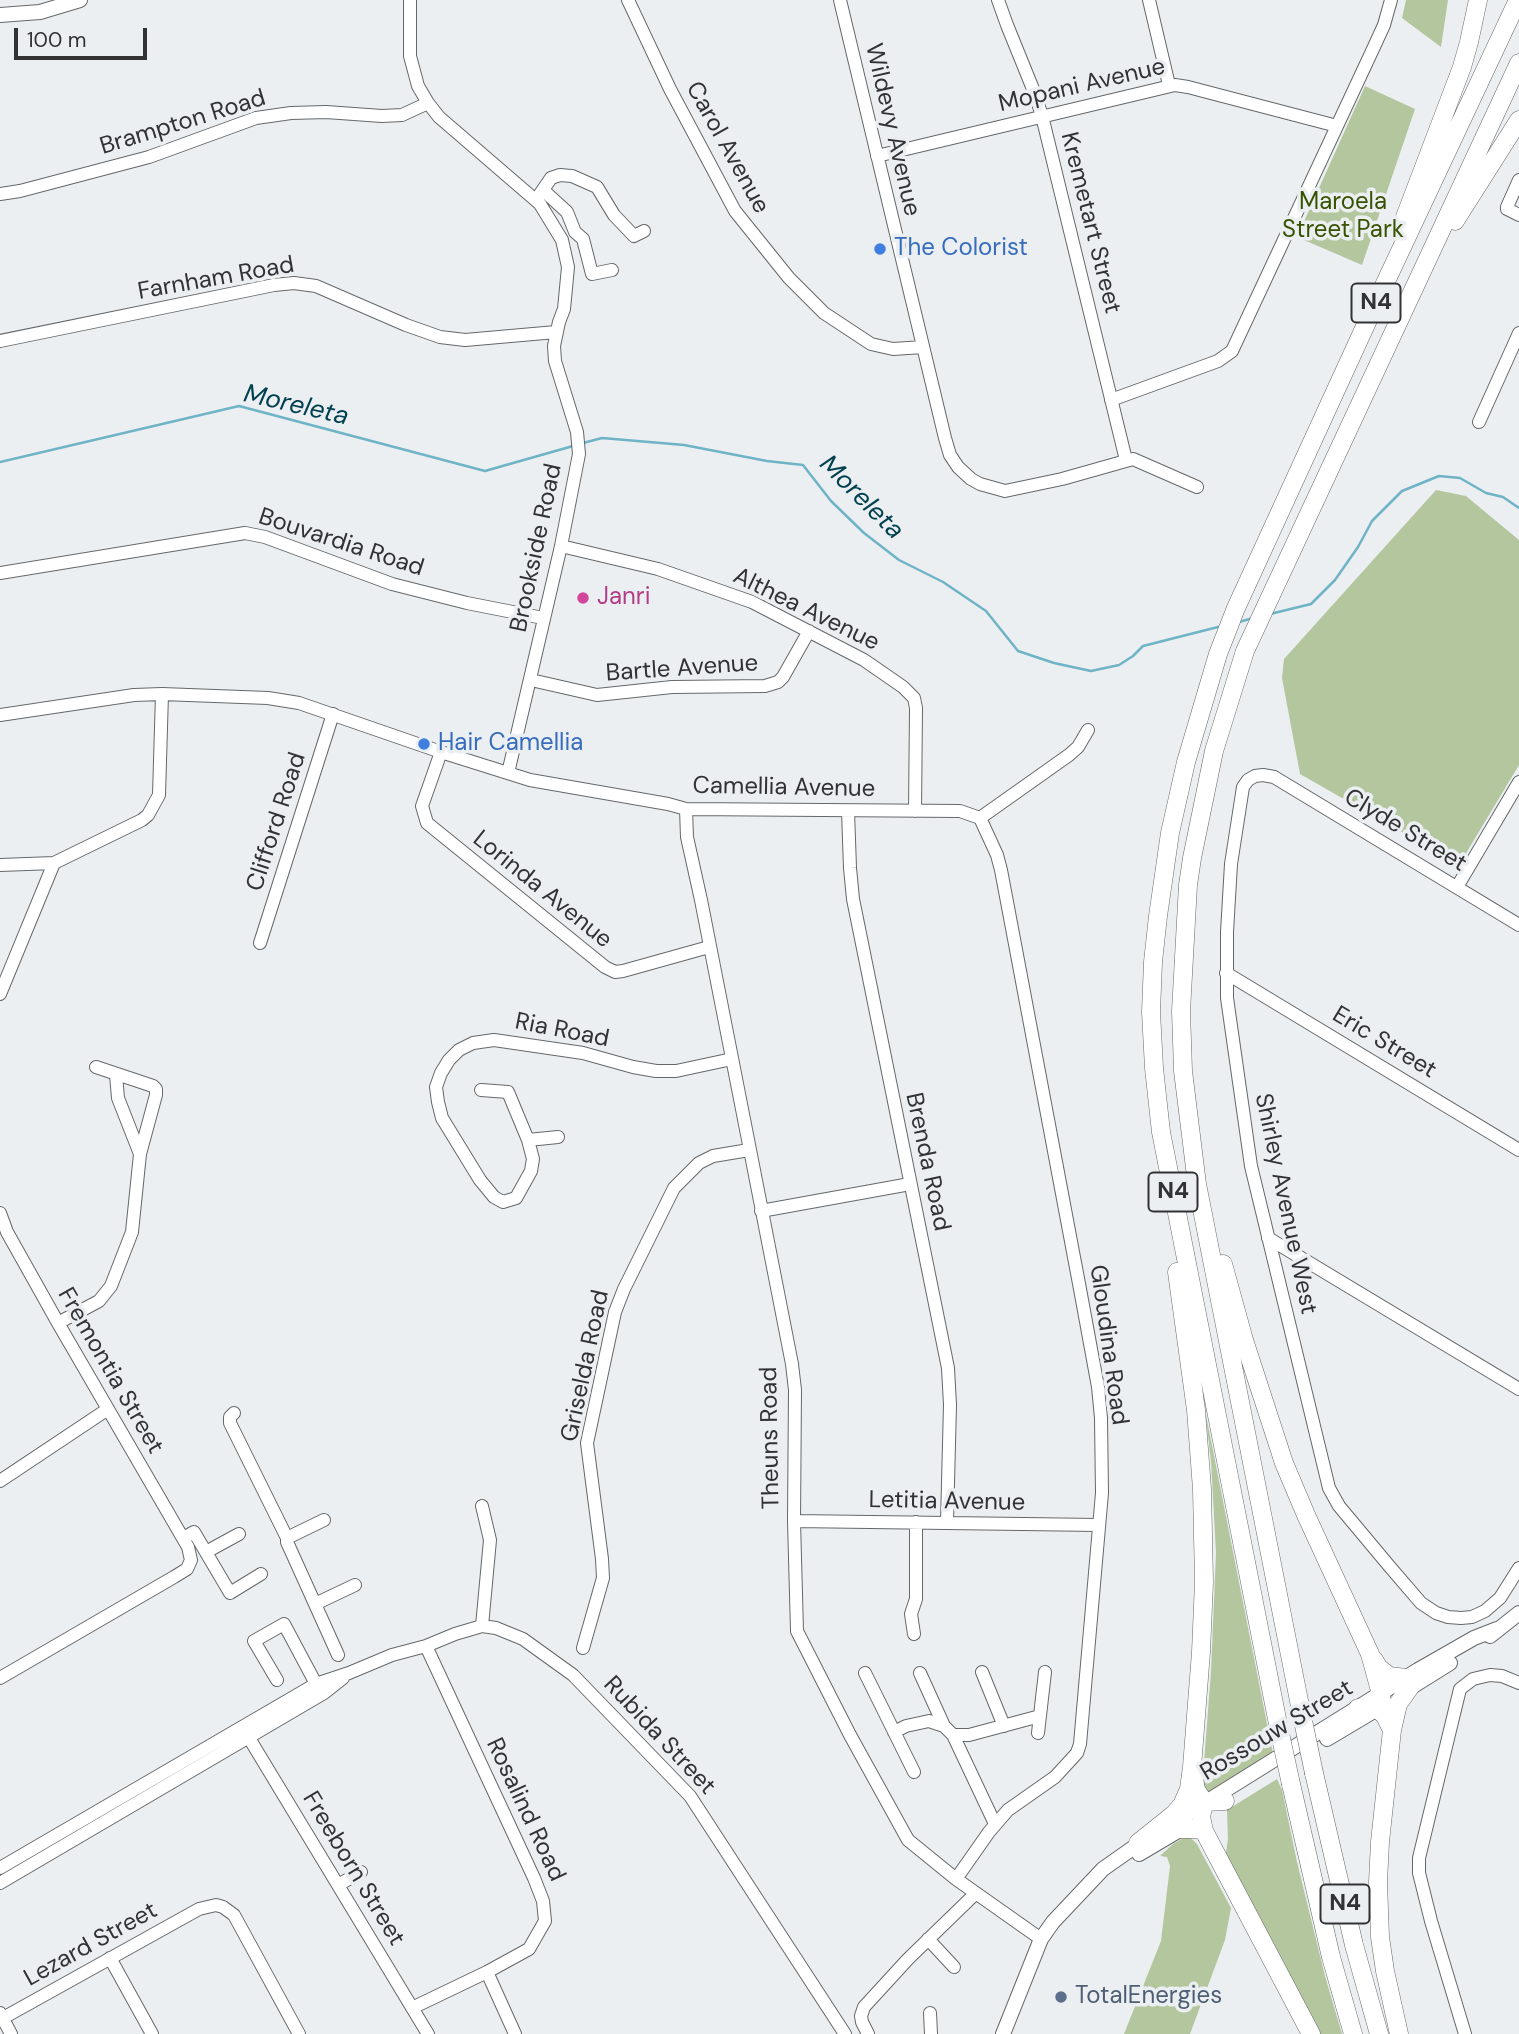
<!DOCTYPE html>
<style>
body{margin:0}
#map{position:relative;width:1519px;height:2034px;overflow:hidden;background:#eceff2;font-family:"DM Sans",sans-serif}
canvas{display:block}
.scale{position:absolute;left:14px;top:28px;width:133px;height:32px;box-sizing:border-box;border:4px solid #313234;border-top:0;padding-left:9px;font-size:21px;line-height:24px;white-space:nowrap;color:#313234;-webkit-text-stroke:5px #eceff2;paint-order:stroke}
</style>
<div id="map">
<canvas width="1519" height="2034"></canvas>
<div class="scale">100 m</div>
</div>
<script>
const g = document.querySelector('canvas').getContext('2d');
g.lineJoin = 'round';
function fill(path, color) { g.fillStyle = color; g.fill(path, 'evenodd'); }
const shape = rows => new Path2D(rows.map(r => 'M' + r).join(''));
function strokePath(path, color, width, dash) { g.strokeStyle = color; g.lineWidth = width; g.lineCap = dash ? 'butt' : 'round'; g.setLineDash(dash || []); g.stroke(path); }
function label(font, color, halo, rows, align = 'center') {
  g.font = font + ' "DM Sans",sans-serif'; g.lineWidth = 7; g.setLineDash([]); g.textBaseline = 'middle'; g.strokeStyle = halo; g.fillStyle = color; for (const [text, x, y, turn = 0] of rows) {
    g.save(); g.translate(x, y); g.rotate((+turn || 0) * Math.PI / 180); g.textAlign = isNaN(turn) ? turn : align; if (halo) g.strokeText(text, 0, 0); g.fillText(text, 0, 0); g.restore();
  }
}
fill(shape([
 [1406,0,1448,0,1441,47,1402,18],
 [1365,86,1415,109,1362,265,1297,237],
 [1436,490,1466,496,1519,540,1519,765,1459,865,1300,774,1282,678,1284,659],
 [1205,1410,1273,1754,1209,1794,1202,1788,1211,1672,1216,1553,1211,1461],
 [1277,1779,1282,1790,1297,1862,1325,1976,1342,2034,1314,2034,1225,1859,1228,1839,1227,1810],
 [1185,1837,1191,1838,1197,1844,1231,1908,1225,1940,1190,2034,1124,2034,1161,1941,1170,1866,1167,1857,1160,1856,1173,1844]
]), '#b3c69e');
strokePath(shape([
 [583,443,602,438,684,445,767,461,803,465,831,501,864,533,899,560,943,582,986,611,1018,651,1054,663,1091,671,1119,665,1133,656,1143,646,1222,626],
 [0,462,239,406,485,471,573,446],
 [1270,614,1311,604,1335,580,1358,547,1372,521,1402,491,1439,476,1460,478,1486,493,1503,497,1519,508],
 [1239,622,1253,618]
]), '#6eb3c6', 2.5);
const minor = shape([
 [410,0,410,56,418,86,428,103,439,117,540,204,562,240,568,267,564,309,559,322,554,346,555,361,577,432,579,454,561,546,508,773],
 [628,0,670,89,735,211,789,278,824,313,871,344,893,349,923,347],
 [840,0,945,438,950,455,958,467,971,479,980,484,1005,491,1062,479,1133,459,1197,487],
 [998,0,1007,25,1035,94,1042,116,1126,460],
 [1149,0,1169,85],
 [877,156,1175,85,1188,87,1337,126],
 [1519,180,1507,207,1507,209,1519,215],
 [544,191,567,212,575,232,583,239,592,274,612,270],
 [0,194,20,191,149,157,256,118,291,113,326,112,382,116,402,115,428,103],
 [536,200,551,178,560,175,572,176,597,187,614,215,634,236,644,231],
 [0,341,274,285,294,283,316,286,406,325,440,337,465,340,556,332],
 [1111,400,1218,361,1232,351,1373,49,1384,25,1391,0],
 [1479,422,1519,333],
 [561,546,658,569,752,602,864,660,903,687,914,698,916,708,915,811],
 [0,573,245,533,265,537,392,584,467,603,543,618],
 [531,680,597,695,672,687,765,686,778,682,783,677,809,631],
 [0,715,134,695,162,694,268,698,299,703,441,752,530,780,668,804,686,809,960,811,980,818],
 [441,752,422,806,427,823,605,967,615,972,623,971,709,947],
 [686,809,687,837,701,900,792,1364,795,1390,794,1521,797,1631,850,1735,908,1840,956,1879,1041,1939],
 [848,811,850,868,853,899,948,1368,950,1405,947,1522],
 [980,818,1069,755,1078,747,1088,730],
 [0,865,54,863,142,820,148,815,159,795,162,694],
 [1457,887,1519,782],
 [1519,925,1274,777,1263,775,1255,776,1248,780,1243,787,1231,864,1227,932,1227,998,1251,1166,1329,1488,1339,1506,1390,1567,1421,1603,1436,1613,1448,1617,1461,1618,1472,1617,1485,1611,1500,1598,1519,1568],
 [260,943,333,714],
 [1226,973,1519,1150],
 [0,994,54,863],
 [116,1075,118,1098,140,1154],
 [481,1090,508,1092,528,1140,533,1159,531,1171,516,1198,503,1202,494,1197,480,1180,442,1118,438,1102,436,1087,441,1073,449,1060,459,1050,473,1043,494,1040,583,1053,633,1067,656,1071,676,1071,732,1059],
 [528,1140,558,1137],
 [761,1211,910,1184],
 [0,1213,7,1232,58,1323,188,1547,191,1560,187,1569,174,1577,0,1678],
 [1268,1238,1519,1389],
 [58,1323,99,1301,111,1286,132,1232,140,1154,156,1095,156,1089,153,1086,96,1067],
 [234,1413,230,1417,230,1423,287,1538],
 [0,1481,108,1409],
 [324,1520,287,1538,287,1542,338,1655],
 [794,1521,1099,1525],
 [183,1538,194,1532,230,1593,261,1574],
 [206,1552,239,1534],
 [315,1604,355,1585],
 [482,1626,490,1540,482,1506],
 [914,1634,911,1614,916,1599,916,1522],
 [583,1648,603,1578,602,1559,587,1443,615,1312,624,1289,674,1188,699,1163,713,1156,749,1150],
 [982,1672,1004,1726],
 [865,1673,914,1772],
 [920,1673,944,1726],
 [277,1680,254,1641,284,1624,316,1684],
 [894,1732,906,1726,929,1721,944,1726,953,1735,969,1735,1040,1716],
 [246,1733,428,2034],
 [1038,1733,1045,1672],
 [953,1735,995,1824],
 [0,1868,316,1684,349,1673,392,1655,426,1646,455,1634,482,1626,496,1628,523,1639,573,1675,690,1796,845,2034],
 [956,1879,989,1832,1008,1810,1055,1777,1077,1753,1080,1744,1102,1493,1101,1418,1098,1387,1080,1289,1001,870,997,855,980,818],
 [0,1883,324,1693,343,1678],
 [338,1885,361,1872],
 [928,1939,954,1967],
 [110,1958,152,2034],
 [487,1972,515,2034],
 [412,2008,487,1972,529,1949,545,1921,543,1901,534,1878,426,1646],
 [0,2013,11,2034],
 [930,2013,931,2034],
 [3,2018,199,1909,216,1905,223,1907,234,1915,299,2034],
 [868,2034,862,2022,861,2016,864,2007,908,1959,976,1893],
 [1465,2034,1431,1921,1419,1873,1419,1858,1460,1689,1473,1679,1490,1675,1502,1676,1519,1683]
]);
const major = shape([
 [0,15,40,12,80,0],
 [1490,1636,1519,1613],
 [1402,1693,1450,1663],
 [1327,1739,1379,1708],
 [1171,1824,1418,1670,1474,1638,1497,1629],
 [1139,1854,1188,1825],
 [1003,2034,1041,1939,1053,1922,1103,1869,1147,1838]
]);
const highway = shape([
 [1405,217,1462,67,1469,42,1478,0],
 [1455,221,1519,120],
 [1223,1264,1244,1340,1284,1463,1306,1515,1370,1654,1381,1694,1382,1705],
 [1374,1660,1379,1668,1389,1676,1406,1678],
 [1358,1708,1377,1708,1385,1716,1392,1730,1380,1842,1378,1882,1380,1937,1385,1971,1399,2034],
 [1302,1716,1197,1184,1183,1071,1181,1011,1188,885,1192,858,1214,751,1245,651,1519,63],
 [1279,1729,1161,1132,1154,1068,1151,1012,1153,962,1158,916,1170,833,1186,762,1218,654,1236,608,1373,309,1518,0],
 [1392,1730,1398,1704,1410,1687],
 [1193,1773,1196,1790,1204,1802,1201,1817,1204,1831,1311,2034],
 [1314,1773,1354,1945,1379,2034],
 [1291,1784,1331,1957,1353,2034],
 [1204,1802,1225,1801],
 [1180,1829,1197,1829,1204,1831],
 [1138,1843,1173,1815,1182,1805,1189,1789,1192,1767,1201,1652,1204,1582,1202,1489,1196,1410,1177,1272]
]);
strokePath(minor, '#65686a', 14);
strokePath(major, '#65686a', 16);
strokePath(highway, '#65686a', 19);
strokePath(minor, '#fff', 12);
strokePath(major, '#fff', 14);
strokePath(highway, '#fff', 18);
const highwayBridge = shape([
 [1302,1716,1314,1773],
 [1279,1729,1291,1784]
]);
strokePath(highwayBridge, '#65686a', 19, []);
strokePath(highwayBridge, '#fff', 18);
for (const [x, y, r, color] of [
 [880,249,7,"#3f7fe0"],
 [583,598,7,"#d1479c"],
 [424,744,7,"#3f7fe0"],
 [1061,1997,7,"#5c6f8a"]
]) { const dot = new Path2D(); dot.arc(x, y, r, 0, 2 * Math.PI); g.fillStyle = color; g.fill(dot); strokePath(dot, '#eceff2', 2.5); }
for (const [x, y, w] of [
 [1376,303,49],
 [1173,1192,49],
 [1345,1904,49]
]) { const box = new Path2D(); box.roundRect(x - w / 2, y - 19.5, w, 39, 5); g.fillStyle = '#eceff2'; g.fill(box); strokePath(box, '#313234', 2); }
label('bold 23px', '#313234', null, [
 ["N4",1376,303],
 ["N4",1173,1192],
 ["N4",1345,1904]
]);
label('24px', '#313234', '#eceff2', [
 ["Mopani Avenue",1082,86,-13],
 ["Brampton Road",183,123,-17],
 ["Wildevy Avenue",892,130,77],
 ["Carol Avenue",727,148,61],
 ["Kremetart Street",1090,223,76],
 ["Farnham Road",216,279,-10],
 ["Bouvardia Road",341,543,18],
 ["Brookside Road",537,548,-78],
 ["Althea Avenue",806,610,26],
 ["Bartle Avenue",682,669,-4],
 ["Camellia Avenue",784,788,1],
 ["Clifford Road",277,822,-72],
 ["Clyde Street",1405,831,31],
 ["Lorinda Avenue",542,890,39],
 ["Ria Road",562,1031,11],
 ["Eric Street",1384,1043,31],
 ["Brenda Road",927,1162,78],
 ["Shirley Avenue West",1285,1204,78],
 ["Gloudina Road",1108,1345,82],
 ["Griselda Road",586,1366,-78],
 ["Fremontia Street",110,1371,60],
 ["Theuns Road",771,1438,-91],
 ["Letitia Avenue",947,1502,1],
 ["Rossouw Street",1277,1731,-31],
 ["Rubida Street",659,1736,47],
 ["Rosalind Road",525,1810,65],
 ["Freeborn Street",353,1869,59],
 ["Lezard Street",91,1945,-29]
]);
label('24px', '#375201', '#eceff2', [
 ["Maroela",1343,203],
 ["Street Park",1343,231]
]);
label('24px', '#366cbe', '#eceff2', [
 ["The Colorist",894,249],
 ["Hair Camellia",438,744]
], 'left');
label('24px', '#b23c85', '#eceff2', [
 ["Janri",597,598]
], 'left');
label('24px', '#4e5e75', '#eceff2', [
 ["TotalEnergies",1075,1997]
], 'left');
label('italic 26px', '#00414f', '#eceff2', [
 ["Moreleta",296,406,13],
 ["Moreleta",861,498,45]
]);
</script>
